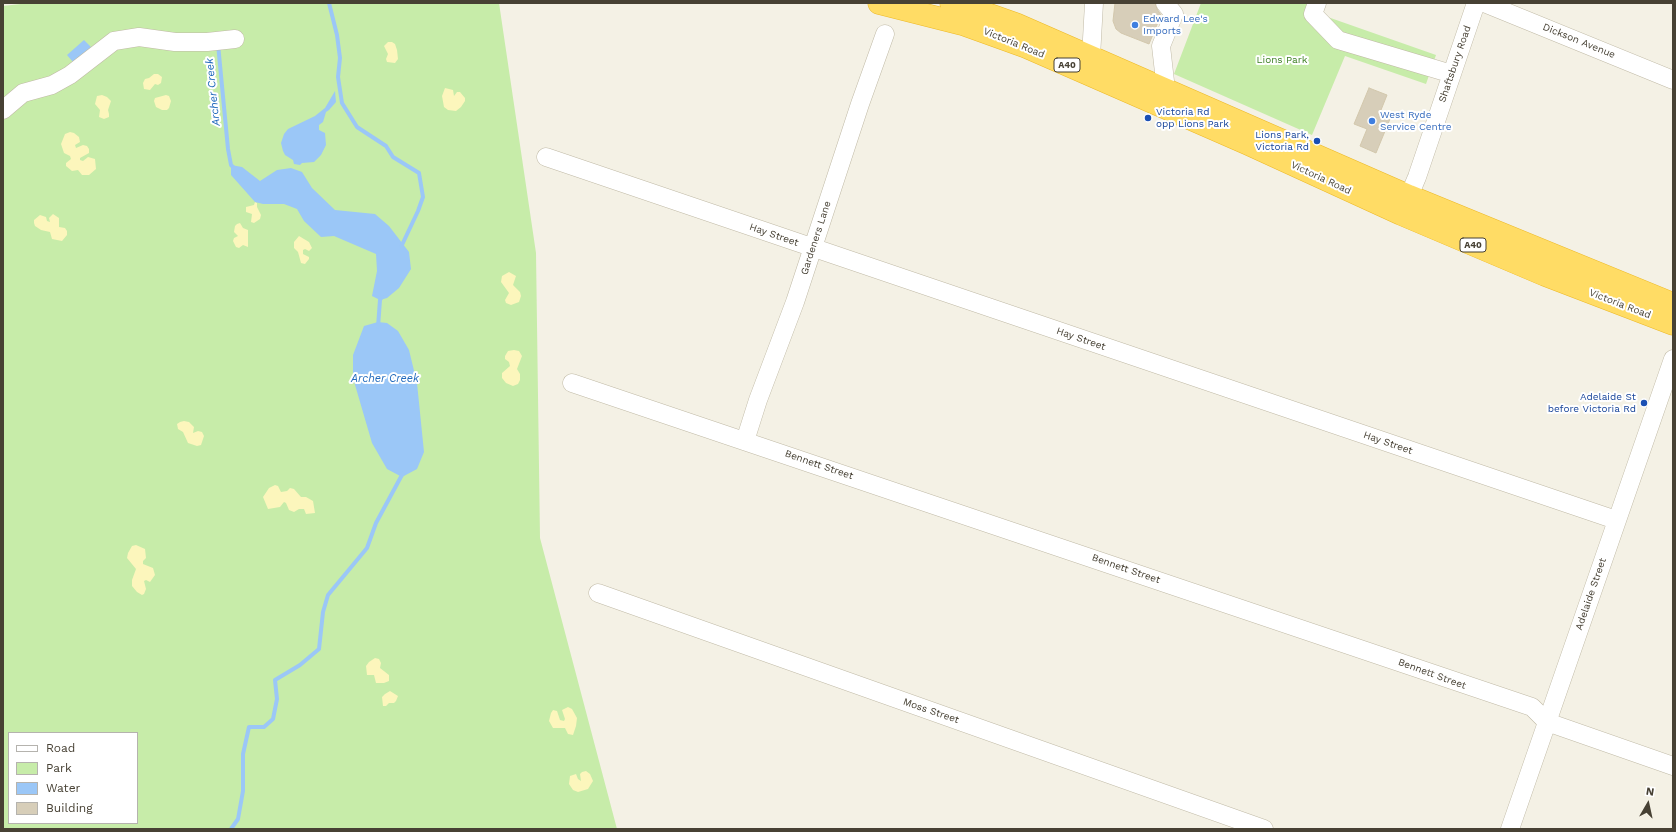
<!DOCTYPE html>
<style>
body{margin:0}
#map{position:relative;width:1676px;height:832px;overflow:hidden;background:#f4f1e5;font-family:"Work Sans",sans-serif}
canvas{display:block}
.frame{position:absolute;inset:0;border:4px solid #474134;pointer-events:none}
.legend{position:absolute;left:8px;top:732px;width:130px;height:92px;box-sizing:border-box;background:#fff;border:1px solid #b5b3ae;margin:0;padding:5px 7px;list-style:none;font-size:12px;color:#474134}
.legend li{display:flex;align-items:center;gap:8px;height:20px}
.legend b{width:20px;border:1px solid #b5b3ae}
.north{position:absolute;left:1628px;top:784px;width:40px;height:40px;-webkit-text-stroke:3px #fff;paint-order:stroke;rotate:9deg;font-size:11px;font-weight:700;line-height:16px;text-align:center;color:#474134}
.north::after{content:'';display:block;margin:auto;width:14px;height:18px;background:#474134;clip-path:polygon(50% 0,100% 100%,50% 72%,0 100%)}
</style>
<div id="map">
<canvas width="1676" height="832"></canvas>
<div class="frame"></div>
<ul class="legend">
<li><b style="height:5px;background:#fff"></b>Road</li>
<li><b style="height:11px;background:#c7eca9"></b>Park</li>
<li><b style="height:11px;background:#9bc7f7"></b>Water</li>
<li><b style="height:11px;background:#d7ceb9"></b>Building</li>
</ul>
<div class="north">N</div>
</div>
<script>
const g = document.querySelector('canvas').getContext('2d');
g.lineJoin = 'round';
function fill(path, color) { g.fillStyle = color; g.fill(path, 'evenodd'); }
const shape = rows => new Path2D(rows.map(r => 'M' + r).join(''));
function strokePath(path, color, width, dash) { g.strokeStyle = color; g.lineWidth = width; g.lineCap = dash ? 'butt' : 'round'; g.setLineDash(dash || []); g.stroke(path); }
function label(font, color, halo, rows, align = 'center') {
  g.font = font + ' "Work Sans",sans-serif'; g.lineWidth = 4; g.setLineDash([]); g.textBaseline = 'middle'; g.strokeStyle = halo; g.fillStyle = color; for (const [text, x, y, turn = 0] of rows) {
    g.save(); g.translate(x, y); g.rotate((+turn || 0) * Math.PI / 180); g.textAlign = isNaN(turn) ? turn : align; if (halo) g.strokeText(text, 0, 0); g.fillText(text, 0, 0); g.restore();
  }
}
fill(shape([
 [29,3,499,3,536,253,540,538,617,829,3,829,3,6],
 [9,733,137,733,137,823,9,823],
 [1201,3,1326,3,1322,15,1436,55,1426,84,1345,56,1312,135,1174,74]
]), '#c7eca9');
fill(shape([
 [388,42,392,42,395,44,397,50,398,59,395,63,387,62,386,59,388,54,384,46],
 [154,74,158,74,162,77,161,83,158,85,155,84,150,90,144,89,143,83,145,79,149,78],
 [445,88,453,90,454,96,457,92,460,92,465,98,465,101,461,107,456,111,448,110,444,107,442,96],
 [102,95,107,97,111,101,108,110,109,114,109,117,104,119,99,117,100,110,95,104,97,96],
 [166,95,169,96,171,101,169,108,167,110,162,110,156,107,154,101,155,98],
 [70,132,74,133,79,137,80,142,75,145,76,148,83,145,87,146,89,149,89,153,80,158,80,160,83,161,88,157,95,159,96,169,89,175,82,175,78,170,72,171,66,166,66,163,71,159,70,156,64,153,61,144,65,134],
 [255,202,257,203,257,207,261,215,260,219,254,223,251,222,252,214,246,212,246,207,254,205],
 [53,214,59,218,59,227,65,228,67,231,67,235,62,241,52,239,50,232,41,230,35,226,34,223,34,220,40,215,46,217,47,221,50,222,49,218],
 [240,223,243,228,248,230,248,247,243,245,239,248,236,247,233,241,234,238,238,236,234,232,235,226,237,224],
 [299,236,309,242,312,248,309,251,305,249,303,250,303,254,309,257,309,259,305,264,301,263,298,252,294,248,294,242],
 [509,272,516,276,513,285,520,292,521,296,519,302,511,305,506,303,505,300,509,293,501,282,502,276],
 [514,350,519,351,522,356,517,369,520,374,520,380,518,384,513,386,506,383,502,378,502,373,510,366,509,362,505,359,505,356,508,351],
 [184,421,189,422,194,427,193,433,198,431,202,432,204,436,201,445,197,446,188,443,183,432,178,429,177,424,180,422],
 [275,485,278,486,281,492,287,491,290,488,294,489,301,497,306,497,313,501,315,513,306,514,304,509,299,509,294,512,289,510,286,503,284,502,280,507,268,509,263,497,269,488],
 [136,545,145,549,146,558,143,561,143,564,153,568,155,575,150,582,146,580,144,581,146,589,144,594,142,595,137,592,132,586,132,580,136,569,127,558,128,553,132,546],
 [375,658,379,659,381,663,380,668,389,675,389,681,384,683,376,683,374,675,367,675,366,666,369,662],
 [390,691,398,696,396,701,394,703,389,703,386,706,383,706,382,697,385,694],
 [568,707,572,709,577,718,576,726,573,735,568,734,565,728,553,728,549,721,551,713,553,710,557,711,560,720,564,721,565,719,562,710],
 [586,771,590,774,593,781,588,789,578,792,573,790,569,784,570,776,576,774,578,779,581,781,580,774,582,772]
]), '#fcf6bc');
fill(shape([
 [84,40,91,47,73,62,67,55],
 [335,91,336,102,329,110,326,112,323,122,319,125,319,130,325,133,326,145,321,155,314,162,302,163,300,165,294,164,293,160,285,155,283,151,281,143,284,134,288,129,315,116,325,108],
 [231,165,242,167,260,181,277,170,291,168,302,172,312,188,335,210,375,214,389,226,409,252,411,269,399,288,387,298,380,300,372,296,377,271,376,254,334,236,321,237,304,221,297,209,284,204,263,204,255,202,231,175],
 [378,322,387,323,398,331,409,350,417,383,424,452,417,469,402,477,387,469,372,443,353,378,353,355,364,326]
]), '#9bc7f7');
strokePath(shape([
 [329,3,337,35,340,58,338,77,342,103,357,127,386,146,393,157,419,173,423,197,418,211,401,247],
 [218,44,228,149,231,165,234,168],
 [378,327,380,300,382,296],
 [231,829,238,819,243,791,243,754,249,727,264,727,273,719,277,699,275,680,300,665,319,649,323,612,328,595,367,548,376,523,403,473]
]), '#9bc7f7', 4);
const building = shape([
 [1115,3,1155,3,1157,9,1161,15,1149,44,1121,33,1116,29,1113,21,1115,3],
 [1369,88,1387,95,1379,115,1390,119,1376,153,1360,146,1367,129,1354,124,1369,88]
]);
fill(building, '#d7ceb9');
strokePath(building, '#d2c7ac', 1);
const minor = shape([
 [1165,3,1174,14,1161,46,1166,90],
 [1317,3,1313,14,1338,40,1452,74],
 [1484,3,1673,80],
 [1091,57,1094,3],
 [3,110,23,93,52,85,70,75,114,41,139,37,175,42,207,42,235,39],
 [546,157,1616,520],
 [1404,208,1417,177,1476,3],
 [572,383,1532,707,1547,722,1673,766],
 [745,441,758,400,795,302,860,104,885,34],
 [598,593,1264,829],
 [1510,829,1673,359]
]);
const highway = shape([
 [879,3,962,24,1026,47,1248,144,1401,214,1545,275,1673,324],
 [951,3,982,12,1016,24,1409,196,1673,304]
]);
strokePath(minor, '#c0baa6', 19);
strokePath(highway, '#ecb827', 23);
strokePath(minor, '#fff', 18);
strokePath(highway, '#ffdc65', 22);
for (const [x, y, r, color] of [
 [1135,25,4,"#3f7fe0"],
 [1148,118,4,"#1a4fb4"],
 [1372,121,4,"#3f7fe0"],
 [1317,141,4,"#1a4fb4"],
 [1644,403,4,"#1a4fb4"]
]) { const dot = new Path2D(); dot.arc(x, y, r, 0, 2 * Math.PI); g.fillStyle = color; g.fill(dot); strokePath(dot, '#fff', 1.5); }
for (const [x, y, w] of [
 [1067,65,26],
 [1473,245,26]
]) { const box = new Path2D(); box.roundRect(x - w / 2, y - 7, w, 14, 3); g.fillStyle = '#fff'; g.fill(box); strokePath(box, '#474134', 1); }
label('bold 9px', '#474134', null, [
 ["A40",1067,65],
 ["A40",1473,245]
]);
label('10px', '#366cbe', '#fff', [
 ["Edward Lee's",1143,19],
 ["Imports",1143,31],
 ["West Ryde",1380,115],
 ["Service Centre",1380,127]
], 'left');
label('10px', '#474134', '#fff', [
 ["Dickson Avenue",1579,41,22],
 ["Victoria Road",1014,43,22],
 ["Shaftsbury Road",1455,64,-71],
 ["Victoria Road",1321,178,25],
 ["Hay Street",774,235,19],
 ["Gardeners Lane",816,238,-72],
 ["Victoria Road",1620,304,21],
 ["Hay Street",1081,339,19],
 ["Hay Street",1388,443,19],
 ["Bennett Street",819,465,19],
 ["Bennett Street",1126,569,19],
 ["Adelaide Street",1591,594,-71],
 ["Bennett Street",1432,674,20],
 ["Moss Street",931,711,19]
]);
label('10px', '#3b7e22', '#fff', [
 ["Lions Park",1282,60]
]);
label('10px', '#164399', '#fff', [
 ["Victoria Rd",1156,112,"left"],
 ["opp Lions Park",1156,124,"left"],
 ["Lions Park,",1309,135],
 ["Victoria Rd",1309,147],
 ["Adelaide St",1636,397],
 ["before Victoria Rd",1636,409]
], 'right');
label('italic 11px', '#236bbd', '#fff', [
 ["Archer Creek",213,92,-96],
 ["Archer Creek",385,379]
]);
</script>
